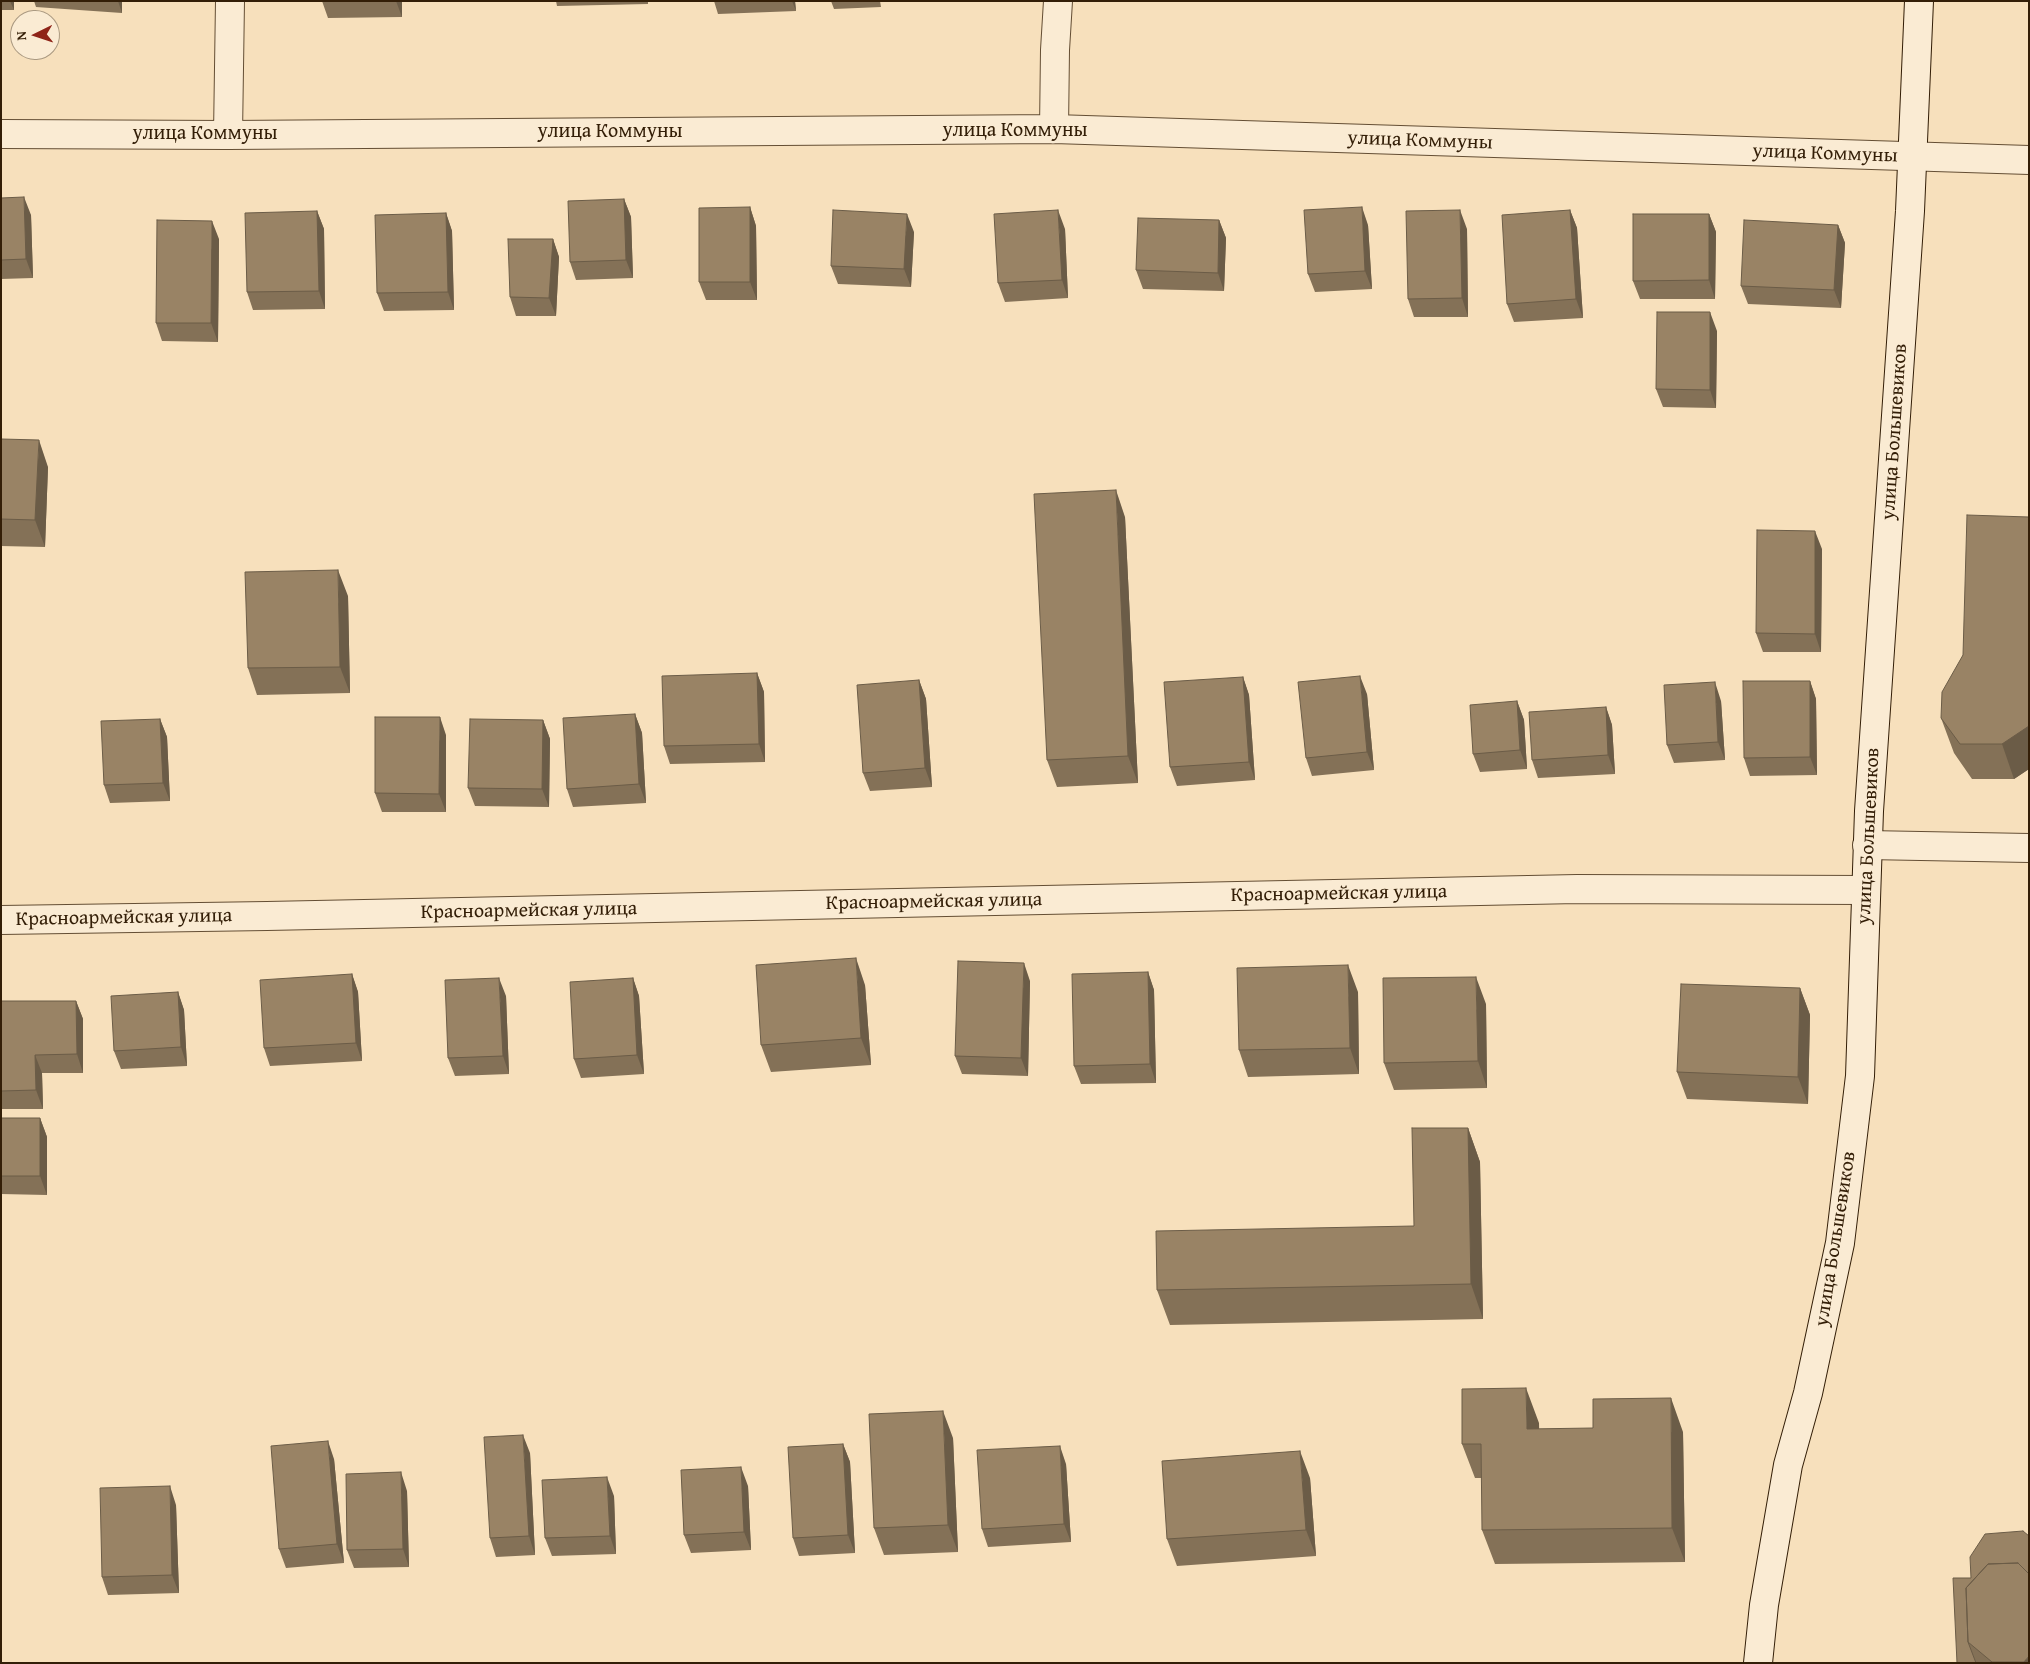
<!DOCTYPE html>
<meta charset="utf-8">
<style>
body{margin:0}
#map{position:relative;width:2030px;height:1664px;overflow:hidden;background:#f7e0bc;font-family:"Gentium Book Plus",serif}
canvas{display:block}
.frame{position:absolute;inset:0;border:2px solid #331e07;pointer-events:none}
.north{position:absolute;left:10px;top:10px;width:50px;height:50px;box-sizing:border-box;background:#faebd3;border:1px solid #aa9981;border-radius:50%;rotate:266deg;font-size:14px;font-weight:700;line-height:20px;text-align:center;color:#331e07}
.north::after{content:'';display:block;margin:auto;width:18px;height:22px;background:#8f2418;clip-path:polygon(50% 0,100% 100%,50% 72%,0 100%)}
</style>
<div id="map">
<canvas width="2030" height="1664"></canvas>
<div class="frame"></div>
<div class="north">N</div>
</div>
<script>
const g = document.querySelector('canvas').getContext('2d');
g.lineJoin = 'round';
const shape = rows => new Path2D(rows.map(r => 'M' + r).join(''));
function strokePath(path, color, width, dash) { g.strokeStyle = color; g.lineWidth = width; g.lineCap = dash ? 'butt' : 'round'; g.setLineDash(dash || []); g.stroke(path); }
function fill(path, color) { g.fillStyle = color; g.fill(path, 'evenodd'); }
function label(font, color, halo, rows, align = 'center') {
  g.font = font + ' "Gentium Book Plus",serif'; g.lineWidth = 4.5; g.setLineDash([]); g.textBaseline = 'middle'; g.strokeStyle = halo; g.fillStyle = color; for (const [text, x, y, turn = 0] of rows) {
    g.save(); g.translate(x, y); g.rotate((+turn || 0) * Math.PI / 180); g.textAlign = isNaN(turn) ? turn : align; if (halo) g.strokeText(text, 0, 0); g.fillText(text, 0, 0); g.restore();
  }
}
const street = shape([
 [1054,129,1055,50,1058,1],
 [1,134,228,135,1054,129,2029,160],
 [228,135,230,1],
 [1867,845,2029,848],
 [1,920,267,916,1577,889,1866,890]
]);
const secondary = shape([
 [1758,1663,1764,1605,1788,1465,1808,1393,1840,1243,1860,1076,1869,811,1910,211,1919,1]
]);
strokePath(street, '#644e34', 30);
strokePath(secondary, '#331e07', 30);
strokePath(street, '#faebd3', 28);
strokePath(secondary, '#faebd3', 28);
fill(shape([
 [1,1,14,1,14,10,1,10],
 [34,1,122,1,122,13,36,7],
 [322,1,402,1,402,17,328,18],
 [556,1,648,1,648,4,557,6],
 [714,1,795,1,796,11,718,14],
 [831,1,880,1,881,7,834,9],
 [1,198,31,215,33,278,1,279],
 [624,199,631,217,633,278,576,280,570,262],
 [750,207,756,226,757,300,706,300,699,282],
 [1570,210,1577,228,1583,318,1514,322,1507,304],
 [317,211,324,229,325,309,253,310,247,292],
 [446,213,452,231,454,310,384,311,377,293],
 [1709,214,1716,232,1715,299,1640,299,1633,281],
 [1219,220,1226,238,1224,291,1143,289,1136,270],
 [1368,225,1372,289,1315,292,1308,274],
 [1838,225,1845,243,1841,308,1748,304,1741,286],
 [1065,229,1068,298,1005,302,998,283],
 [1467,229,1468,317,1414,317,1408,299],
 [914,232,911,287,838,284,831,266],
 [219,239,218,342,162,341,156,323],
 [553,239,559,257,556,316,516,316,510,297],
 [1717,331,1716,408,1663,407,1656,389],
 [1,439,48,467,45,547,1,546],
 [1125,517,1138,783,1057,787,1047,760],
 [2029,517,2029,769,2014,779,1972,779,1954,753,1941,718,1963,655],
 [1822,549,1821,652,1763,652,1756,633],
 [348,596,350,693,257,695,248,668],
 [757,673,764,692,765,762,670,764,664,746],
 [1243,677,1249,695,1255,780,1177,786,1170,767],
 [919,680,926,699,932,787,870,791,863,773],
 [1810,681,1816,699,1817,775,1750,776,1744,758],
 [1367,694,1374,770,1312,776,1306,758],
 [1517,701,1524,720,1527,769,1480,772,1473,754],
 [1721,701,1725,760,1674,763,1667,745],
 [1606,707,1612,725,1615,774,1538,778,1532,760],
 [635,714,642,733,646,803,573,807,567,789],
 [160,719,167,737,170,801,110,803,104,785],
 [543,720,550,739,549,807,475,806,468,788],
 [446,735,446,812,382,812,375,793],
 [1148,972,1154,990,1156,1083,1081,1084,1074,1066],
 [352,974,358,992,362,1061,270,1066,264,1048],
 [633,978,639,996,644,1074,581,1078,574,1059],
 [1030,981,1028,1076,962,1074,955,1056],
 [865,985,871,1065,771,1072,761,1045],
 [1800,988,1810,1015,1808,1104,1687,1099,1677,1072],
 [178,992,184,1010,187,1066,121,1069,114,1051],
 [1358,992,1359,1074,1248,1077,1239,1050],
 [506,996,509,1074,455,1076,448,1058],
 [1,1001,76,1001,83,1019,83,1073,42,1073,43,1109,1,1109],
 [1486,1004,1487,1088,1394,1090,1384,1063],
 [1,1118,40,1118,47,1137,47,1195,1,1194],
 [1468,1128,1480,1162,1483,1319,1170,1325,1157,1290,1414,1226],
 [1539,1423,1539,1429,1683,1432,1685,1562,1495,1564,1482,1530,1482,1478,1475,1478,1462,1444],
 [953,1438,958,1552,884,1555,874,1528],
 [843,1444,850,1462,855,1553,799,1556,793,1538],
 [530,1453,535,1555,496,1557,490,1538],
 [334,1459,344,1563,286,1568,279,1549],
 [1066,1464,1071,1542,988,1547,982,1529],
 [1310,1478,1316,1556,1177,1566,1167,1539],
 [748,1486,751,1550,691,1553,684,1535],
 [407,1491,409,1567,354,1568,347,1550],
 [614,1496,616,1554,552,1556,545,1538],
 [176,1505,179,1593,108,1595,102,1577],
 [1971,1578,2029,1663,1957,1663]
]), '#847157');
fill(shape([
 [10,1,14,1,14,10],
 [118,1,122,1,122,13],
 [396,1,402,1,402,17],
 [792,1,795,1,796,11],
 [24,197,31,215,33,278,26,259],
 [624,199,631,217,633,278,626,260],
 [750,207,756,226,757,300,750,282],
 [1362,207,1368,225,1372,289,1365,271],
 [1058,210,1065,229,1068,298,1062,280],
 [1460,210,1467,229,1468,317,1462,298],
 [1570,210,1577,228,1583,318,1576,299],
 [317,211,324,229,325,309,319,291],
 [446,213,452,231,454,310,448,292],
 [907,214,914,232,911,287,904,269],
 [1709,214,1716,232,1715,299,1709,280],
 [1219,220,1226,238,1224,291,1218,273],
 [212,221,219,239,218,342,211,323],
 [1838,225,1845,243,1841,308,1834,290],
 [553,239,559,257,556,316,549,298],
 [1710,312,1717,331,1716,408,1710,390],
 [39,440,48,467,45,547,35,520],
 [1116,490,1125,517,1138,783,1128,756],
 [1815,531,1822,549,1821,652,1815,634],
 [338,570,348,596,350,693,340,667],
 [757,673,764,692,765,762,759,744],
 [1360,676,1367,694,1374,770,1367,752],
 [1243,677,1249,695,1255,780,1249,762],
 [919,680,926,699,932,787,925,768],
 [1810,681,1816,699,1817,775,1810,757],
 [1715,682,1721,701,1725,760,1718,742],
 [1517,701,1524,720,1527,769,1520,750],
 [1606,707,1612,725,1615,774,1608,755],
 [635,714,642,733,646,803,639,784],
 [440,717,446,735,446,812,439,794],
 [160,719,167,737,170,801,163,783],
 [543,720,550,739,549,807,542,789],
 [2029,726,2029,769,2014,779,2002,744],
 [856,958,865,985,871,1065,861,1038],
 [1024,963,1030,981,1028,1076,1021,1058],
 [1348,965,1358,992,1359,1074,1350,1048],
 [1148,972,1154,990,1156,1083,1150,1064],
 [352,974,358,992,362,1061,356,1043],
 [1476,977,1486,1004,1487,1088,1478,1061],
 [499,978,506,996,509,1074,503,1056],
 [633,978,639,996,644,1074,637,1055],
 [1800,988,1810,1015,1808,1104,1798,1077],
 [178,992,184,1010,187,1066,181,1047],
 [76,1001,83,1019,83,1073,77,1054],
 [35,1055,42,1073,43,1109,36,1090],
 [40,1118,47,1137,47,1195,40,1176],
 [1468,1128,1480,1162,1483,1319,1471,1284],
 [1526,1388,1539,1423,1540,1463,1527,1429],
 [1671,1398,1683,1432,1685,1562,1672,1528],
 [943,1411,953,1438,958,1552,948,1525],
 [523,1435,530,1453,535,1555,529,1536],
 [328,1441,334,1459,344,1563,337,1544],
 [843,1444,850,1462,855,1553,848,1535],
 [1060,1446,1066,1464,1071,1542,1064,1524],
 [1300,1451,1310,1478,1316,1556,1306,1530],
 [741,1467,748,1486,751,1550,744,1532],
 [401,1472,407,1491,409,1567,403,1549],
 [607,1477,614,1496,616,1554,610,1536],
 [170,1486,176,1505,179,1593,172,1575],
 [2029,1656,2029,1663,2024,1663,2024,1662]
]), '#6b5c47');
const building = shape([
 [24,197,26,259,1,260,1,198,24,197],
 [624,199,626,260,570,262,568,201,624,199],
 [750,207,750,282,699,282,699,208,750,207],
 [1362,207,1365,271,1308,274,1304,210,1362,207],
 [833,210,907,214,904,269,831,266,833,210],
 [1058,210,1062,280,998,283,994,214,1058,210],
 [1460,210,1462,298,1408,299,1406,211,1460,210],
 [1570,210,1576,299,1507,304,1502,215,1570,210],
 [317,211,319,291,247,292,245,213,317,211],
 [446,213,448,292,377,293,375,215,446,213],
 [1633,214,1709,214,1709,280,1633,281,1633,214],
 [1138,218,1219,220,1218,273,1136,270,1138,218],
 [157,220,212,221,211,323,156,323,157,220],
 [1744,220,1838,225,1834,290,1741,286,1744,220],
 [508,239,553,239,549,298,510,297,508,239],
 [1657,312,1710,312,1710,390,1656,389,1657,312],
 [1,439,39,440,35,520,1,519,1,439],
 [1116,490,1128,756,1047,760,1034,494,1116,490],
 [1967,515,2029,517,2029,726,2002,744,1960,744,1941,718,1942,692,1963,655,1967,515],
 [1757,530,1815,531,1815,634,1756,633,1757,530],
 [338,570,340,667,248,668,245,572,338,570],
 [757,673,759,744,664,746,662,676,757,673],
 [1360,676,1367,752,1306,758,1298,682,1360,676],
 [1243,677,1249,762,1170,767,1164,682,1243,677],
 [919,680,925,768,863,773,857,685,919,680],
 [1743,681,1810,681,1810,757,1744,758,1743,681],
 [1715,682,1718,742,1667,745,1664,685,1715,682],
 [1517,701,1520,750,1473,754,1470,705,1517,701],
 [1606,707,1608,755,1532,760,1529,712,1606,707],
 [635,714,639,784,567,789,563,718,635,714],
 [375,717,440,717,439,794,375,793,375,717],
 [160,719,163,783,104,785,101,721,160,719],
 [470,719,543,720,542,789,468,788,470,719],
 [856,958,861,1038,761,1045,756,965,856,958],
 [958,961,1024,963,1021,1058,955,1056,958,961],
 [1348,965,1350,1048,1239,1050,1237,968,1348,965],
 [1148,972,1150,1064,1074,1066,1072,974,1148,972],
 [352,974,356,1043,264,1048,260,980,352,974],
 [1476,977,1478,1061,1384,1063,1383,978,1476,977],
 [499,978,503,1056,448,1058,445,980,499,978],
 [633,978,637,1055,574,1059,570,982,633,978],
 [1681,984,1800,988,1798,1077,1677,1072,1681,984],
 [178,992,181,1047,114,1051,111,996,178,992],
 [1,1001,76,1001,77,1054,35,1055,36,1090,1,1091,1,1001],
 [1,1118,40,1118,40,1176,1,1176,1,1118],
 [1412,1128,1468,1128,1471,1284,1157,1290,1156,1231,1414,1226,1412,1128],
 [1526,1388,1527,1429,1593,1428,1593,1399,1671,1398,1672,1528,1482,1530,1481,1444,1462,1444,1462,1389,1526,1388],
 [943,1411,948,1525,874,1528,869,1414,943,1411],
 [523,1435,529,1536,490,1538,484,1437,523,1435],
 [328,1441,337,1544,279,1549,271,1446,328,1441],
 [843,1444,848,1535,793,1538,788,1447,843,1444],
 [1060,1446,1064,1524,982,1529,977,1450,1060,1446],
 [1300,1451,1306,1530,1167,1539,1162,1461,1300,1451],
 [741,1467,744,1532,684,1535,681,1470,741,1467],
 [401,1472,403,1549,347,1550,346,1474,401,1472],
 [607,1477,610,1536,545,1538,542,1480,607,1477],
 [170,1486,172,1575,102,1577,100,1488,170,1486],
 [2023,1531,2029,1536,2029,1574,2018,1563,1988,1564,1966,1588,1968,1642,1976,1663,1957,1663,1953,1578,1971,1578,1970,1557,1985,1534,2023,1531],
 [2018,1563,2029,1574,2029,1656,2024,1662,1992,1662,1968,1642,1966,1588,1988,1564,2018,1563]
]);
fill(building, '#998365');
strokePath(building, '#6b5c47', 1);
label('20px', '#331e07', '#faebd3', [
 ["улица Коммуны",1015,131],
 ["улица Коммуны",610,132],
 ["улица Коммуны",205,134],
 ["улица Коммуны",1420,141,2],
 ["улица Коммуны",1825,154,2],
 ["улица Большевиков",1895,432,-86],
 ["улица Большевиков",1869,836,-87],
 ["Красноармейская улица",1339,894,-1],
 ["Красноармейская улица",934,902,-1],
 ["Красноармейская улица",529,911,-1],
 ["Красноармейская улица",124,918,-1],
 ["улица Большевиков",1836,1239,-81]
]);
</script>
